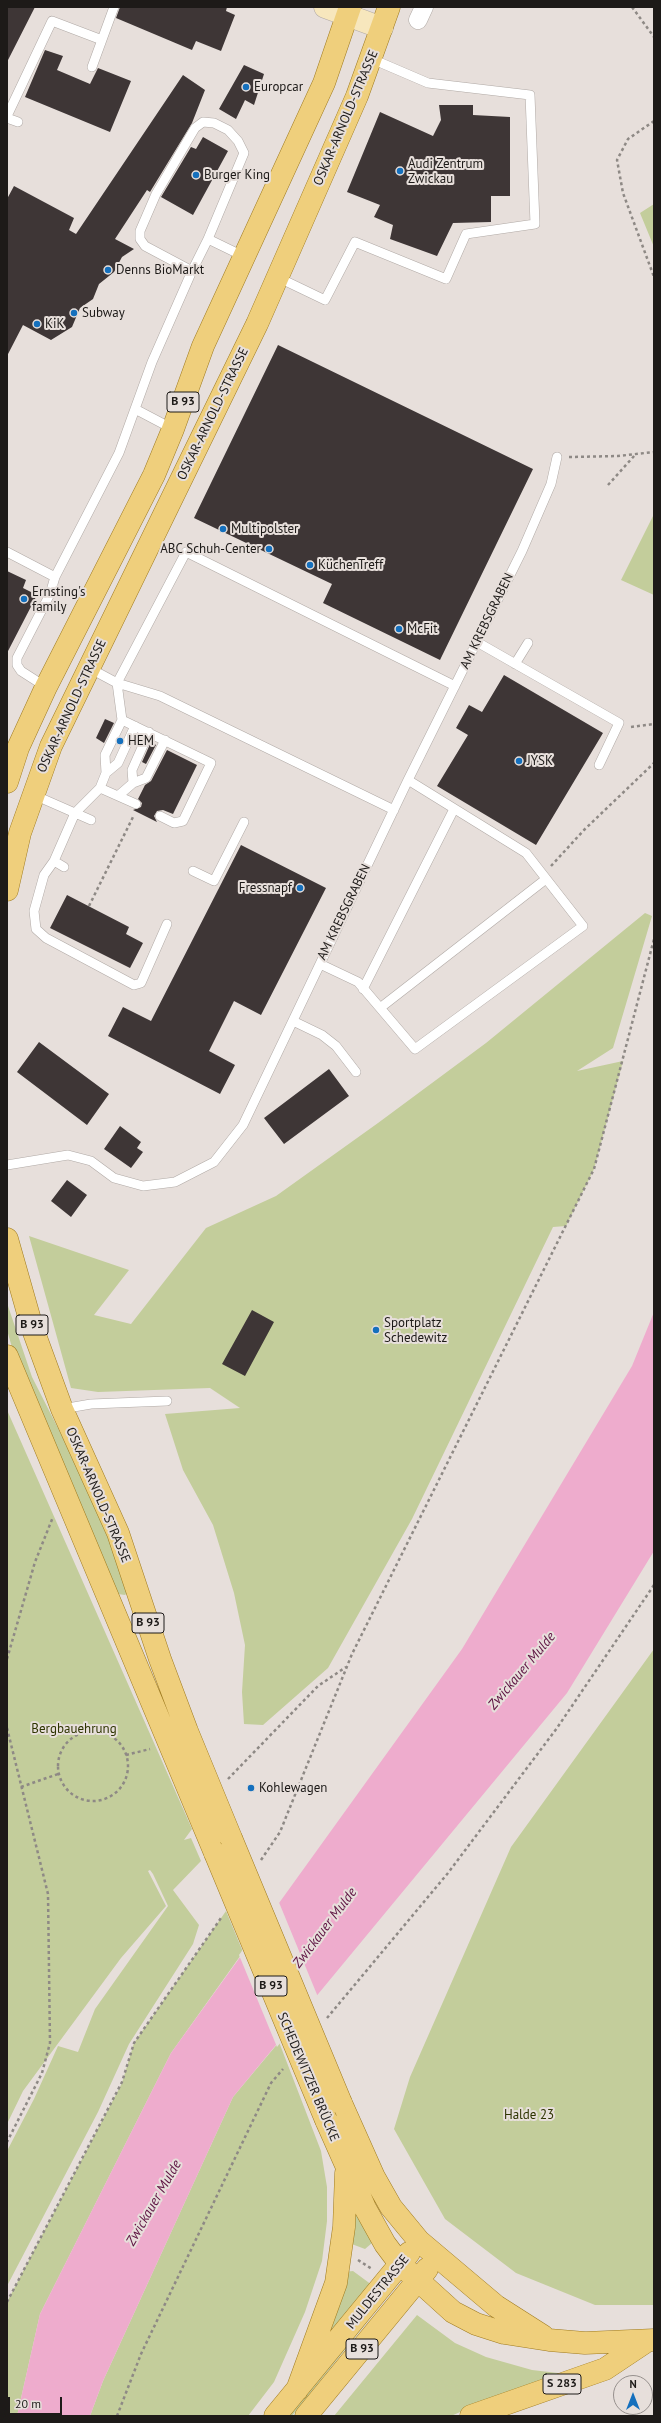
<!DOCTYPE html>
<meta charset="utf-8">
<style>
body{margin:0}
#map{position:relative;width:661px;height:2423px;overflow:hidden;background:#e7dfdb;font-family:"PT Sans",sans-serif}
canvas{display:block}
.frame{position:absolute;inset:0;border:8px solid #1d1a18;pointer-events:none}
.north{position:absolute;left:613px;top:2375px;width:40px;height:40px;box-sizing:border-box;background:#e7dfdb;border:1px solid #96908d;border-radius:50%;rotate:0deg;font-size:11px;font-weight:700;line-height:16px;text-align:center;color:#1d1a18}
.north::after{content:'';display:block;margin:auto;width:14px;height:18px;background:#1570bd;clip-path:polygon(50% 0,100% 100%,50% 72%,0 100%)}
.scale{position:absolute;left:8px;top:2397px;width:54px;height:18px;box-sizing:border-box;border:2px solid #1d1a18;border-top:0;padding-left:5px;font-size:12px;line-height:14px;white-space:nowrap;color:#1d1a18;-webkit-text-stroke:3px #e7dfdb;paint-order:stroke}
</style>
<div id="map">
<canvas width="661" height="2423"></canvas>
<div class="frame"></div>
<div class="north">N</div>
<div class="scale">20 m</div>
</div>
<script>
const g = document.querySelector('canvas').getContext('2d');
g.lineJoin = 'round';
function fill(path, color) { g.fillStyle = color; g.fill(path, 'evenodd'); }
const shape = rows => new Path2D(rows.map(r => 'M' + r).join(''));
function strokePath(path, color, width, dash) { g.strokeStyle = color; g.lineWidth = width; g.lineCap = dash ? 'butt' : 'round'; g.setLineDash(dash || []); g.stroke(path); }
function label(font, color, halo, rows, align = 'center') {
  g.font = font + ' "PT Sans",sans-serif'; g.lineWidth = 4; g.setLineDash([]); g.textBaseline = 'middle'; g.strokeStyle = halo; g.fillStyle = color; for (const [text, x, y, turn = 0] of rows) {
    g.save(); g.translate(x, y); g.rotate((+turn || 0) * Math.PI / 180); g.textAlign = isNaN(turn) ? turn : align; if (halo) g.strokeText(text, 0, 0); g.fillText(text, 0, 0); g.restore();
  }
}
fill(shape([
 [654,204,654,247,640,213],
 [654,514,654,595,621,580],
 [645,913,652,916,613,1048,577,1071,623,1061,594,1169,566,1226,553,1227,412,1519,328,1668,263,1725,244,1724,242,1692,245,1645,234,1593,213,1525,183,1470,165,1414,240,1408,210,1388,98,1392,71,1388,29,1236,129,1270,94,1315,131,1324,206,1228,276,1196,378,1123,486,1043],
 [7,1303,32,1377,63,1438,117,1557,129,1591,125,1595,118,1594,11,1344,7,1330],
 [7,1410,192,1829,184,1840,191,1838,201,1861,173,1890,199,1925,193,1944,129,2044,98,2112,7,2286,7,2151,34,2099,58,2046,78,2052,95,2009,168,1906,153,1874,150,1870,148,1871,166,1906,121,1958,23,2091,7,2124],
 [654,1649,654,2305,595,2305,516,2273,445,2219,394,2129,410,2077,511,1847],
 [226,1911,243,1952,171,2053,40,2314,17,2416,7,2416,7,2302,122,2083,134,2043],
 [279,2042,321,2151,327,2187,327,2221,322,2261,305,2312,274,2382,248,2416,90,2416,103,2381,233,2097],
 [356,2210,372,2243,365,2249,349,2243],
 [353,2271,372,2285,326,2341,344,2272],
 [382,2293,387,2297,292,2416,283,2416],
 [417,2315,455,2343,486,2357,532,2370,575,2375,499,2395,451,2416,334,2416]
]), '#c3cd9b');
fill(shape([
 [654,1312,654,1551,567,1693,233,2097,103,2381,90,2416,17,2416,40,2314,171,2053,462,1649,632,1366]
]), '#eeaccd');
fill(shape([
 [278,1900,318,1997,277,2047,239,1955]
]), '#e7dfdb');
fill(shape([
 [7,7,35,7,7,62],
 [120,7,227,7,226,11,235,15,221,51,196,41,192,50,116,18],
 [45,50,63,56,57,70,90,84,98,68,131,81,110,132,25,97],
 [244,65,264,74,254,105,245,100,236,119,219,109],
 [183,75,205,90,192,123,150,192,147,190,115,239,134,249,122,257,114,272,99,284,93,299,80,308,72,327,51,340,23,325,7,356,7,199,14,186,74,218,69,230,76,234],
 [439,105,473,105,473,115,510,117,510,196,491,196,491,222,453,223,437,256,390,239,393,225,374,217,380,205,347,192,380,112,433,136,441,120],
 [203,137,228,151,193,215,161,197,191,147,196,149],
 [278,345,533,469,440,660,323,603,332,584,194,518],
 [7,571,26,580,23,588,37,595,7,653],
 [504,675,603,733,536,845,437,786,468,735,456,728,469,705,482,712],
 [105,719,114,723,104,743,96,738],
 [151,742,156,745,146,764,142,762],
 [167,750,197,765,173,814,163,810,157,811,154,816,157,822,133,810,141,807,142,803,138,799,145,785,151,781],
 [241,845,326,888,261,1015,234,1001,209,1051,235,1065,220,1094,108,1036,123,1007,151,1021],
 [67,895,129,927,126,934,143,943,130,968,50,928],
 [39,1042,109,1094,87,1125,17,1072],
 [329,1069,349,1096,284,1144,264,1118],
 [120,1126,141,1142,137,1148,143,1152,131,1168,104,1149],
 [67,1180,87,1195,71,1217,51,1201],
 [252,1310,274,1322,245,1376,222,1364]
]), '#3e3636');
const service = shape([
 [92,67,114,7],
 [7,116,52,21,102,40],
 [7,118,18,122],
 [208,239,192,271,145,246,140,239,140,231,156,194,195,128,203,122,214,123,228,130,238,141,244,153,208,239,243,256],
 [277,277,325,300,355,242,446,279,466,234,535,224,530,95,428,83,372,59],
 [135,409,173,429],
 [7,552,55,577,119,453,152,362,192,271],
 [477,642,619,723,599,765],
 [515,664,528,643],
 [89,668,117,683,160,696,394,810],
 [46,687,21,671,17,665,17,658,50,594,55,577],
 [106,773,118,763,135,726],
 [133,783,146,778,165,740],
 [100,788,118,796,133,783,132,770,149,732],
 [34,795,91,820],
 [118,796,136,804],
 [160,816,174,823,183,821,211,763,122,720,117,683,186,552,455,686],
 [54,861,44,875,34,911,36,929,46,938,134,985,141,983,167,924],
 [64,867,54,861,75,813,100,788,106,773,105,755,122,720],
 [193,871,214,881,244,822],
 [320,964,358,982,415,1049,583,926,526,853,408,780],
 [363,989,454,809],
 [380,1008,546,879],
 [293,1021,322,1035,336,1046,356,1072],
 [7,1165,68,1155,91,1161,114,1178,143,1186,175,1182,214,1162,243,1125,408,780,522,551,551,484,557,457],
 [62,1409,91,1404,167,1401]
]);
const minor = shape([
 [418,20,424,7]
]);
const secondary = shape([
 [325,7,382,28]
]);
const primary = shape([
 [7,782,18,748,46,687,154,475,173,429,203,346,324,83,350,7],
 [7,890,20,833,51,746,257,324,357,96,389,7],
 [7,1239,32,1327,62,1409,118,1533,160,1659,187,1731,231,1838],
 [7,1356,215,1853],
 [341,2103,374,2177,391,2207,419,2241,496,2306,543,2336],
 [326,2120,365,2208,385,2244,400,2264,453,2312,476,2324,504,2333,549,2340,585,2343,654,2340],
 [297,2390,336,2283,344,2227,346,2173],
 [275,2416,409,2253],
 [306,2416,427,2269],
 [471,2416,605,2369,647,2341]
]);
strokePath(service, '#b0a9a5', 10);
strokePath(minor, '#b0a9a5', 19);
strokePath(secondary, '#b0a9a5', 23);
strokePath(primary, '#9f7b20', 23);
strokePath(shape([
 [632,7,654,37],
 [654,121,628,139,617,160,623,193,654,277],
 [569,457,618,456,654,452],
 [608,485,635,455],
 [631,727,654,724],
 [551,866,584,830,654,763],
 [89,906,133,817],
 [7,1659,35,1562,53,1517],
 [7,1728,48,1894,50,2043,42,2073,7,2142],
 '58 1766a35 35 0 1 1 70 0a35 35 0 1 1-70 0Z',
 [126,1755,150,1749],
 [228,1779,318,1686,346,1667],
 [21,1787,58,1774],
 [261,1860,280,1832,352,1654,594,1169,654,939],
 [327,2018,448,1873,557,1728,654,1585],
 [358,2260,372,2269],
 [7,2302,122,2082,134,2043,221,1918],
 [117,2416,141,2354,271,2083,283,2069]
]), '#8e8985', 2.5, [3, 3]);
strokePath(service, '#fff', 9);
strokePath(minor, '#fff', 18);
strokePath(secondary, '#f7e7bd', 22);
strokePath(primary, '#efcf7c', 22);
const primaryBridge = shape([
 [231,1838,341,2103],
 [215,1853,326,2120]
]);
strokePath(primaryBridge, '#9f7b20', 23, []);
strokePath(primaryBridge, '#efcf7c', 22);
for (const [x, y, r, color] of [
 [246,87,4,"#1570bd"],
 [400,171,4,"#1570bd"],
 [196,175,4,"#1570bd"],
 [108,270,4,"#1570bd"],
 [74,313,4,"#1570bd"],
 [37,324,4,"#1570bd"],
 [223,529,4,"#1570bd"],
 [269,549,4,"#1570bd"],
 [310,565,4,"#1570bd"],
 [24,599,4,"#1570bd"],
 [399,629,4,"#1570bd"],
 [120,741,4,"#1570bd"],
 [519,761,4,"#1570bd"],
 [300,888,4,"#1570bd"],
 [376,1330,4,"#1570bd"],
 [251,1788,4,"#1570bd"]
]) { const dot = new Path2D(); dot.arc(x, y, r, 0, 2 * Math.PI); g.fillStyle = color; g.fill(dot); strokePath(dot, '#e7dfdb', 1.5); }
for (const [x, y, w] of [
 [183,402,32],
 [32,1325,32],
 [148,1623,32],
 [271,1986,32],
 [362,2349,32],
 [562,2384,38]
]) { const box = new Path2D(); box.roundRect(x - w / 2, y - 10, w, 20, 3); g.fillStyle = '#e7dfdb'; g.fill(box); strokePath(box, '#1d1a18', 1); }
label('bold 12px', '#1d1a18', null, [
 ["B 93",183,402],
 ["B 93",32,1325],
 ["B 93",148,1623],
 ["B 93",271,1986],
 ["B 93",362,2349],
 ["S 283",562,2384]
]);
label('13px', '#1d1a18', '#e7dfdb', [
 ["Europcar",254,87],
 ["Audi Zentrum",408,164],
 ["Zwickau",408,179],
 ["Burger King",204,175],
 ["Denns BioMarkt",116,270],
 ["Subway",82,313],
 ["KiK",45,324],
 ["Multipolster",231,529],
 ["ABC Schuh-Center",261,549,"right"],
 ["KüchenTreff",318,565],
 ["Ernsting's",32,592],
 ["family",32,607],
 ["McFit",407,629],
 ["HEM",128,741],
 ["JYSK",527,761],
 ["Fressnapf",292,888,"right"],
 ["Sportplatz",384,1323],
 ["Schedewitz",384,1338],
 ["Kohlewagen",259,1788]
], 'left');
label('13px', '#1d1a18', '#e7dfdb', [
 ["OSKAR-ARNOLD-STRASSE",346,118,-67],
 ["OSKAR-ARNOLD-STRASSE",213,414,-64],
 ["AM KREBSGRABEN",487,621,-64],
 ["OSKAR-ARNOLD-STRASSE",72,706,-65],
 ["AM KREBSGRABEN",344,912,-64],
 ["OSKAR-ARNOLD-STRASSE",98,1495,67],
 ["SCHEDEWITZER BRÜCKE",308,2077,67],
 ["MULDESTRASSE",378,2292,-51]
]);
label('13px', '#2e3401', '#e7dfdb', [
 ["Bergbauehrung",74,1729],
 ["Halde 23",529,2115]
]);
label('italic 14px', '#5d1241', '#e7dfdb', [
 ["Zwickauer Mulde",522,1671,-50],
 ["Zwickauer Mulde",325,1928,-53],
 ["Zwickauer Mulde",154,2203,-60]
]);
</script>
